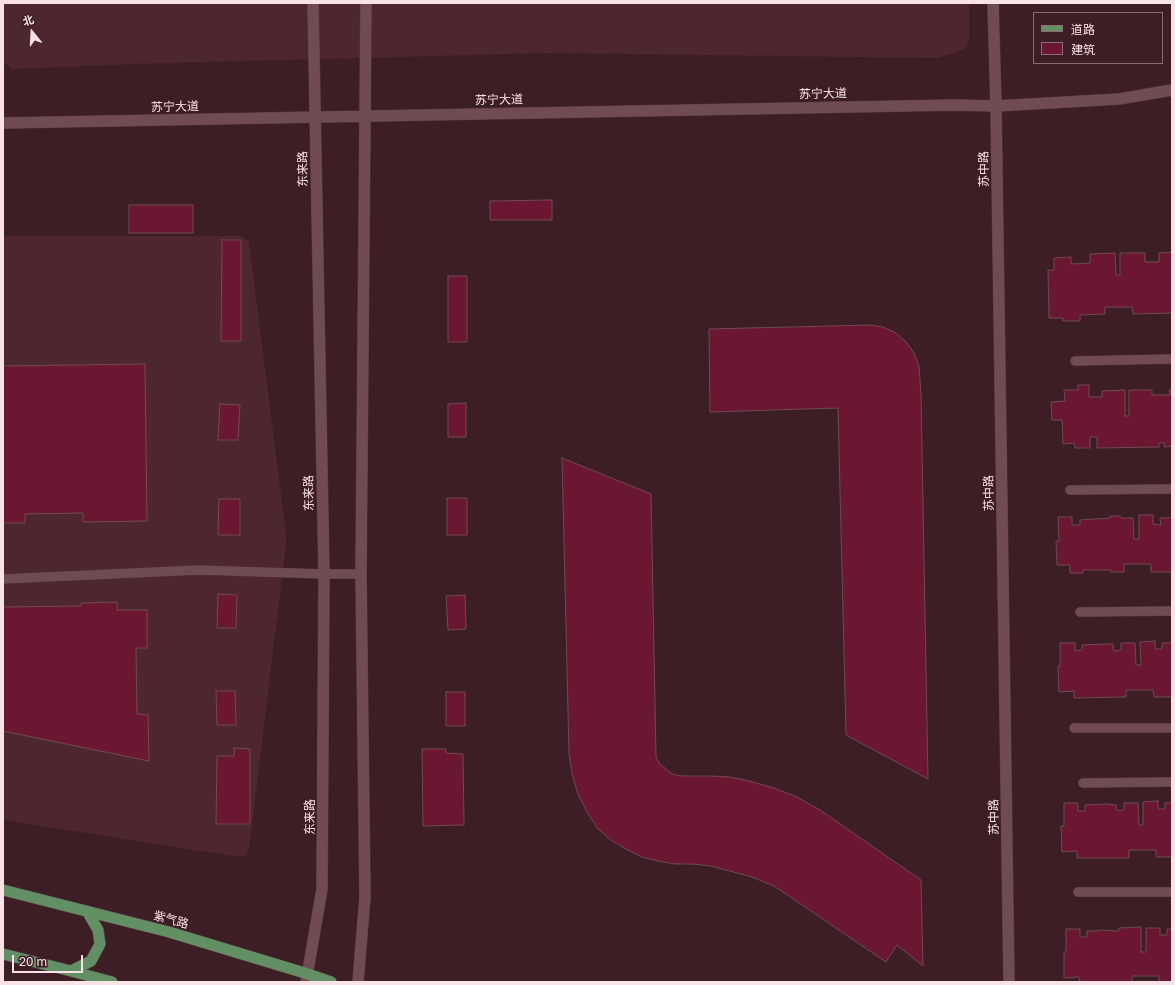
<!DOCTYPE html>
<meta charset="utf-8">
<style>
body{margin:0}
#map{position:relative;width:1175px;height:985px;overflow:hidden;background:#3e1e25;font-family:"Golos Text","Noto Sans SC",sans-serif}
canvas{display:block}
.frame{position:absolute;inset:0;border:4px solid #f9e3e6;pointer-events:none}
.legend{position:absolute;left:1033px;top:12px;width:130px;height:52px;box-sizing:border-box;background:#3e1e25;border:1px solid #896d72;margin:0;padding:5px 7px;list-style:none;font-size:12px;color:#f9e3e6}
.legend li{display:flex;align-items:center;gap:8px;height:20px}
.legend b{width:20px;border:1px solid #896d72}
.north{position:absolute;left:12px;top:12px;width:40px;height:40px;-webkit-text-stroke:3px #3e1e25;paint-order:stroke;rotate:342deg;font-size:11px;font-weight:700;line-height:16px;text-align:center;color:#f9e3e6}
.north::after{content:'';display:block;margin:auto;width:14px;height:18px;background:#f9e3e6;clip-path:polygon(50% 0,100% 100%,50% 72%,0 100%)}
.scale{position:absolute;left:12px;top:955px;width:71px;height:18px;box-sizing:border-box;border:2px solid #f9e3e6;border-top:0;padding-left:5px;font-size:12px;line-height:14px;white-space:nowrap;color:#f9e3e6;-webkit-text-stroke:3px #3e1e25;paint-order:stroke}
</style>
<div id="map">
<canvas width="1175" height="985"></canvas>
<div class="frame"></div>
<ul class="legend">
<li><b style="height:5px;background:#628f64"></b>道路</li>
<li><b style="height:11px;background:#6c1731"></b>建筑</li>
</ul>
<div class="north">北</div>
<div class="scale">20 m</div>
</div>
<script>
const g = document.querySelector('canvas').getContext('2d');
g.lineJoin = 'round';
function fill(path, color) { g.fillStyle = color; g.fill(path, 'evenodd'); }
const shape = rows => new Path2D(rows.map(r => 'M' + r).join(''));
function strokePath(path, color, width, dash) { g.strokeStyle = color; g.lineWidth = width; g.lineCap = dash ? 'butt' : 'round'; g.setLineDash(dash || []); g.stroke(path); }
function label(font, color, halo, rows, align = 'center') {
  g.font = font + ' "Golos Text","Noto Sans SC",sans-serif'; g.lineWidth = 3.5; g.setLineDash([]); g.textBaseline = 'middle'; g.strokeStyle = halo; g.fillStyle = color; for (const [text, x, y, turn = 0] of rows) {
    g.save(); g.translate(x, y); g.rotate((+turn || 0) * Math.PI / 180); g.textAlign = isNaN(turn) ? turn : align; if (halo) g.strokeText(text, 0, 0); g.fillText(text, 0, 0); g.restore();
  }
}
fill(shape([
 [3,3,969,3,969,41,965,48,955,53,936,58,548,53,132,64,12,69,3,61],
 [3,236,240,236,243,237,249,242,286,534,286,544,249,850,245,855,239,857,3,820]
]), '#4d262e');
const building = shape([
 [552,200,552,220,490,220,490,201,552,200],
 [129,205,193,205,193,233,129,233,129,205],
 [222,240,241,240,241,341,221,341,222,240],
 [1172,252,1172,313,1133,314,1132,307,1105,307,1105,314,1080,315,1080,321,1063,321,1063,318,1049,318,1048,270,1054,270,1054,258,1071,257,1071,264,1090,263,1090,254,1115,253,1116,275,1120,275,1120,253,1145,253,1145,262,1159,262,1159,253,1172,252],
 [448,276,467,276,467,342,448,342,448,276],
 [870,325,883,327,896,333,906,342,914,353,919,366,921,394,928,779,846,735,838,408,710,412,709,329,870,325],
 [145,364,147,521,83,522,83,513,25,514,25,523,3,523,3,366,145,364],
 [1078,385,1089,385,1089,397,1102,397,1102,391,1125,390,1125,416,1129,416,1129,390,1152,390,1152,395,1170,395,1169,390,1172,390,1172,446,1164,447,1165,443,1159,443,1159,447,1097,448,1097,437,1090,437,1090,448,1075,448,1074,443,1063,444,1062,420,1052,420,1051,402,1065,401,1064,390,1078,390,1078,385],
 [466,403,466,437,448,437,448,404,466,403],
 [220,404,240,405,238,440,218,440,220,404],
 [562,458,651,494,656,757,660,764,672,774,681,776,711,776,730,777,749,781,774,788,797,797,820,810,921,880,923,966,897,945,886,962,774,886,752,877,711,866,692,864,675,864,658,861,642,857,626,849,611,840,598,829,587,812,578,794,572,774,569,754,562,458],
 [447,498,467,498,467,535,447,535,447,498],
 [219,499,240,499,240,535,218,535,219,499],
 [1139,515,1153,515,1153,524,1161,525,1160,518,1171,518,1171,517,1172,517,1172,572,1151,572,1151,564,1124,564,1124,572,1111,572,1111,570,1083,570,1083,573,1070,573,1070,565,1057,565,1056,541,1059,541,1058,517,1072,517,1072,525,1080,525,1080,520,1110,518,1110,516,1120,516,1121,518,1133,518,1134,539,1139,539,1139,515],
 [218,594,237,595,236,628,217,628,218,594],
 [465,595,466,629,448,630,446,596,465,595],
 [117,602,117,610,147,610,147,648,136,648,137,714,148,715,149,761,3,731,3,607,81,606,81,603,117,602],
 [1155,641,1155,649,1162,649,1162,643,1172,643,1172,697,1154,697,1153,690,1126,690,1126,697,1074,698,1074,691,1059,692,1058,666,1060,666,1060,643,1075,643,1075,651,1082,650,1082,645,1105,644,1104,644,1113,644,1114,651,1121,650,1121,643,1135,643,1136,665,1141,665,1140,642,1155,641],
 [216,691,235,691,236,725,217,725,216,691],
 [446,692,465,692,465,726,446,726,446,692],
 [234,748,250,749,250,824,216,824,217,756,234,756,234,748],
 [422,749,446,749,446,753,463,754,464,825,423,826,422,749],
 [1158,801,1158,809,1165,809,1165,803,1172,803,1172,857,1156,857,1156,850,1129,850,1129,858,1077,858,1077,851,1062,852,1061,826,1064,826,1064,803,1078,803,1078,811,1085,811,1085,805,1107,804,1116,805,1116,810,1124,810,1124,803,1138,803,1139,825,1143,825,1143,802,1158,801],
 [1141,927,1141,952,1146,952,1146,928,1160,928,1160,935,1167,935,1167,929,1172,929,1172,982,1159,982,1159,976,1132,976,1132,982,1080,982,1079,977,1064,978,1064,952,1066,952,1066,929,1080,929,1080,937,1087,937,1087,931,1098,931,1098,930,1119,931,1119,928,1141,927]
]);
fill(building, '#6c1731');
strokePath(building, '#6f4b51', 1);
const service = shape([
 [1075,361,1172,359],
 [1070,490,1172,489],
 [3,579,198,570,324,574,361,574],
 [1080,612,1172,611],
 [1074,728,1172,728],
 [1083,783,1172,782],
 [1078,892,1172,892]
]);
const minor = shape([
 [993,3,996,106,1009,982]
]);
const tertiary = shape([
 [3,123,955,105,996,106,1119,99,1172,90],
 [306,982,322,889,324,574,313,3],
 [358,982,365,897,361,574,366,3]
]);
const primary = shape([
 [3,890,169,932,308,974,331,982],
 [3,954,71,971,112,982],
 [71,971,91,961,100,944,98,930,87,911]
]);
strokePath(service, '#563c42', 10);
strokePath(minor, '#563c42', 12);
strokePath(tertiary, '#563c42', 12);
strokePath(primary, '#563c42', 12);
strokePath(service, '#704c52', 9);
strokePath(minor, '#704c52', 11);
strokePath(tertiary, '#704c52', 11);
strokePath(primary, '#628f64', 11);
label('12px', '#f9e3e6', '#3e1e25', [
 ["苏宁大道",823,94,-1],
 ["苏宁大道",499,100,-1],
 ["苏宁大道",175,107,-1],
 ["东来路",303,169,-91],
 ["苏中路",984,169,-91],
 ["东来路",309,493,-91],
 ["苏中路",989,493,-91],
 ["东来路",310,817,-90],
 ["苏中路",994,817,-91],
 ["紫气路",171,920,15]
]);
</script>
